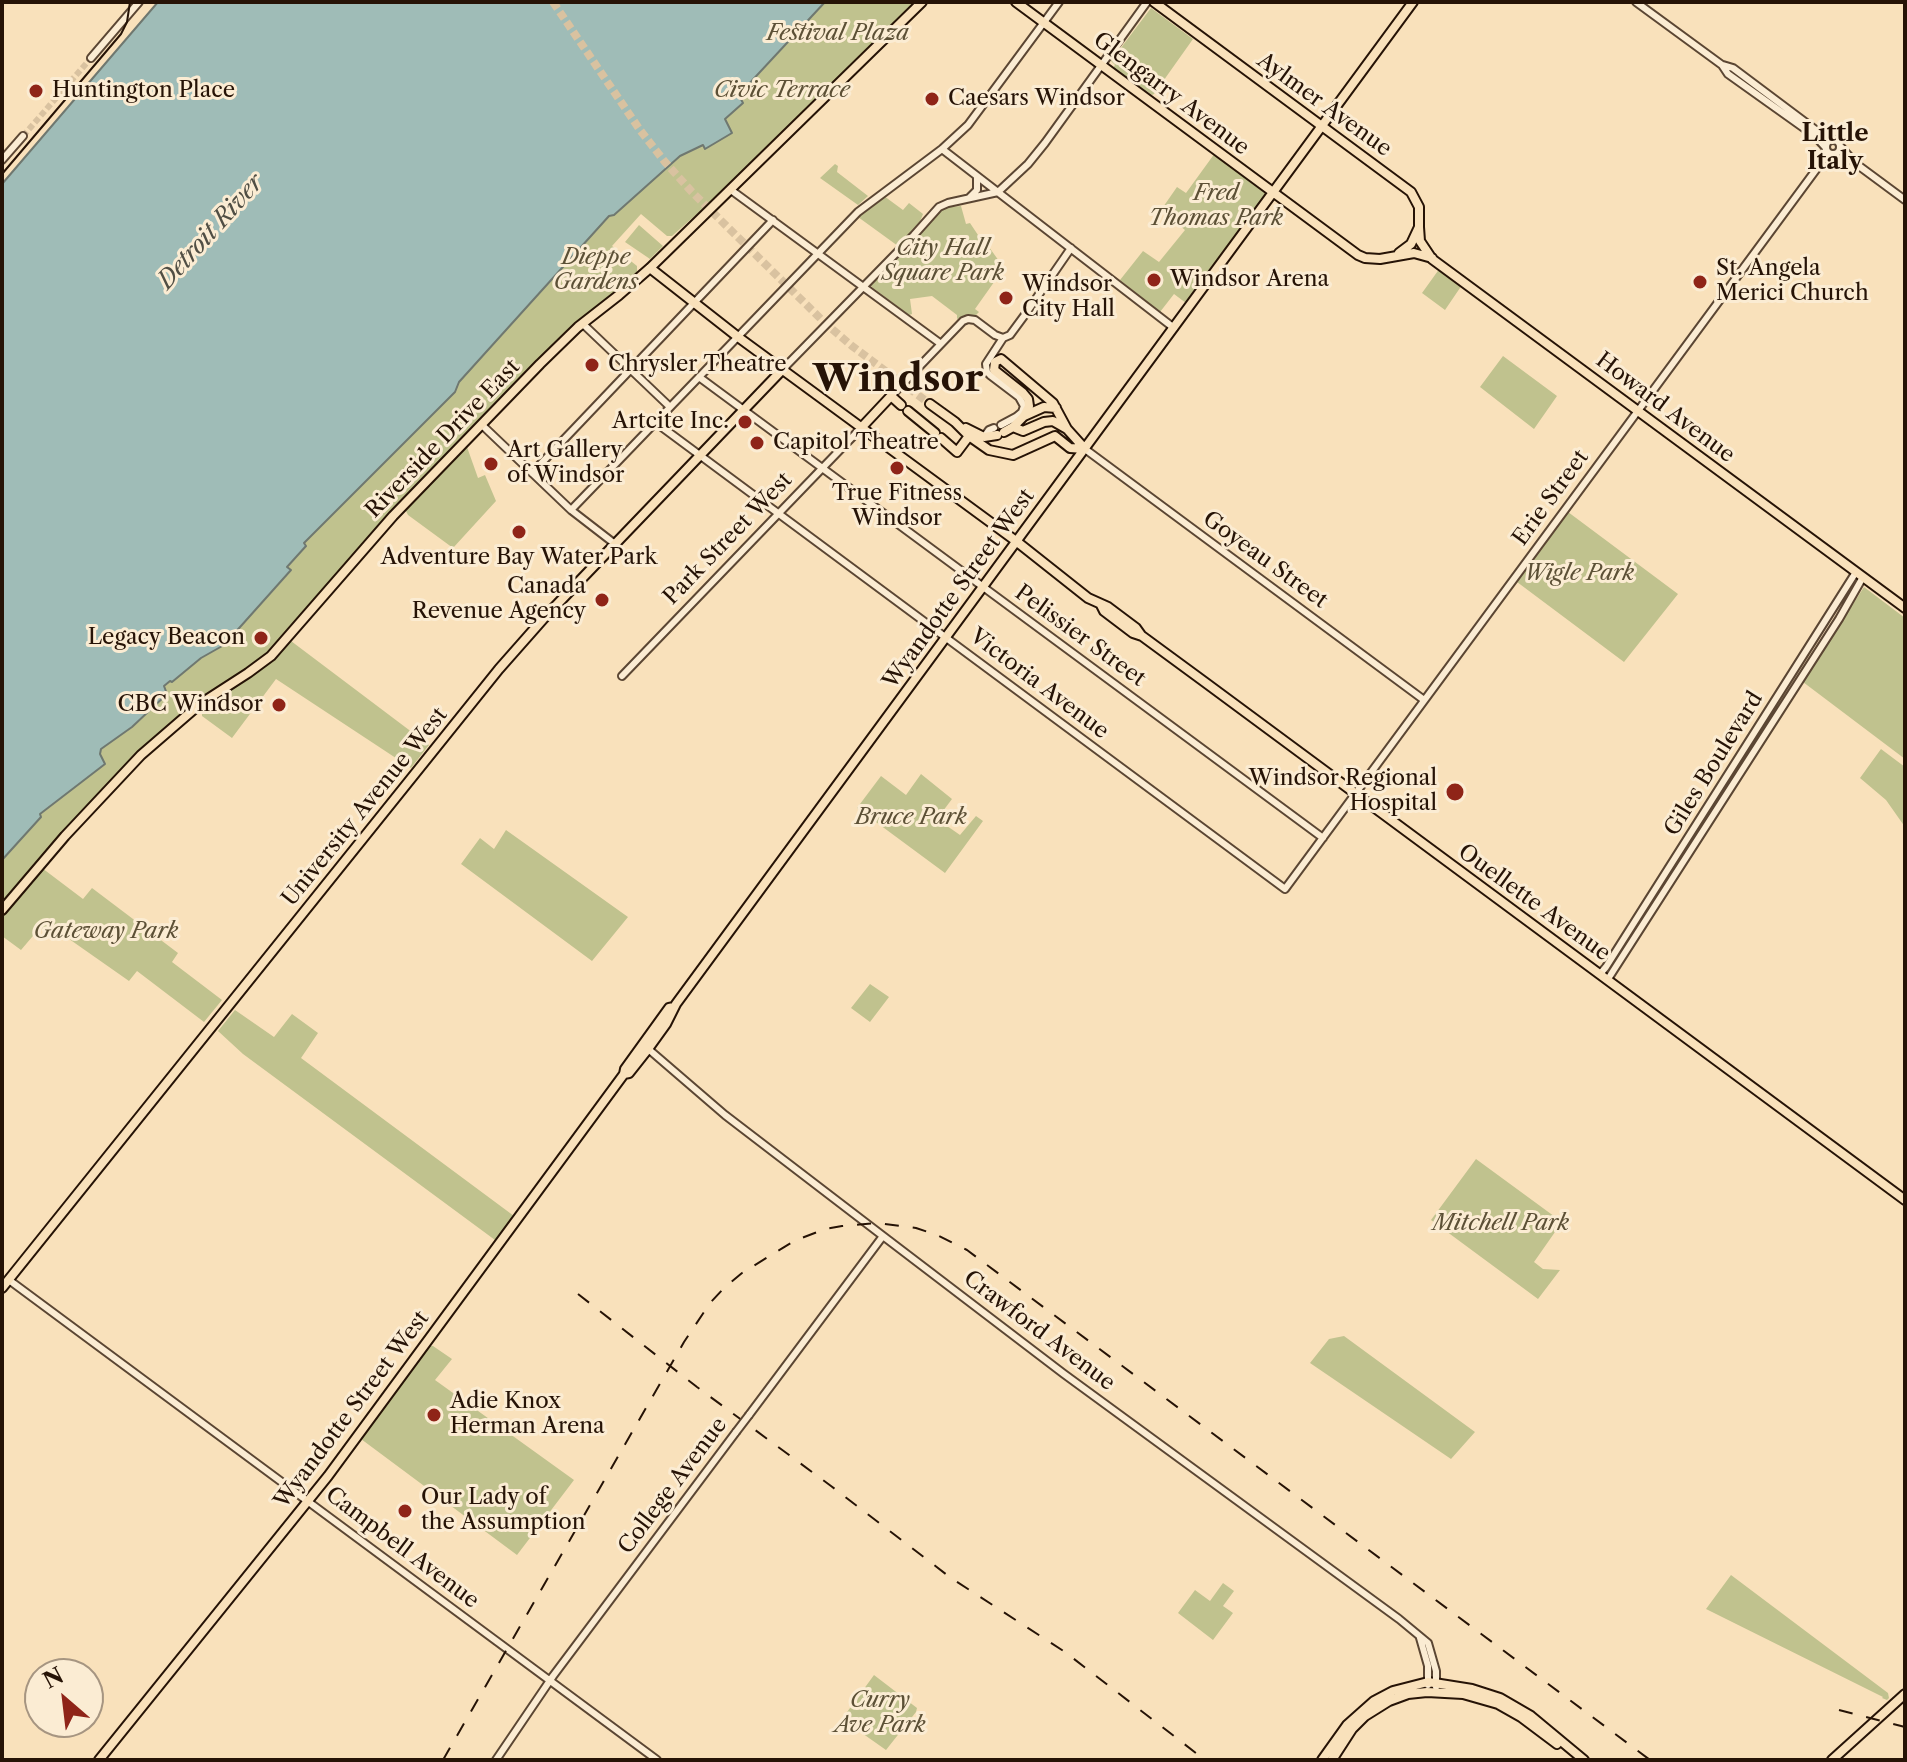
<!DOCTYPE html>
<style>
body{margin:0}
#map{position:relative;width:1907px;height:1762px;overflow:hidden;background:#f9e1bb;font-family:"Libre Caslon Text",serif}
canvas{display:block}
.frame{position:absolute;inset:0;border:4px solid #261306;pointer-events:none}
.north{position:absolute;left:24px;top:1658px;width:80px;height:80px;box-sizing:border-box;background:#fbecd3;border:2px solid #a69581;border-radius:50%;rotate:332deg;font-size:22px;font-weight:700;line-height:32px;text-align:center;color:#261306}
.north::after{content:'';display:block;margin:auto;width:28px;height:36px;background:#8f2418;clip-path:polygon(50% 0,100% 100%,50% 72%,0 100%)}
</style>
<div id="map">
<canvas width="1907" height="1762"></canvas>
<div class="frame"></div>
<div class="north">N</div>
</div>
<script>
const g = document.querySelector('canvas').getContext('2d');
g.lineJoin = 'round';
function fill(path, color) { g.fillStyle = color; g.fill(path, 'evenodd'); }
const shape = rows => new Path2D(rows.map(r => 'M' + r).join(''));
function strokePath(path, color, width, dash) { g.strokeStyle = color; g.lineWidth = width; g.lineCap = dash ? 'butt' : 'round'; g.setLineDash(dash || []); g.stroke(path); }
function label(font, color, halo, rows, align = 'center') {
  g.font = font + ' "Libre Caslon Text",serif'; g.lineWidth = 6; g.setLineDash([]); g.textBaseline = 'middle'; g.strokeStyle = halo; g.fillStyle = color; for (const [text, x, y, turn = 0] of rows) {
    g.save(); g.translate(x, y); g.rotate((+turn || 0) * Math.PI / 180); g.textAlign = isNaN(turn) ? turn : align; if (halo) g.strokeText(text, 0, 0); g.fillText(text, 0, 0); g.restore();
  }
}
fill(shape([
 [825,2,919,2,752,165,672,236,667,236,641,214,612,246,637,266,637,272,612,295,579,321,537,360,482,418,385,518,285,638,248,669,216,689,181,714,140,749,55,841,2,905,2,860,41,817,39,815,104,764,100,754,101,749,132,727,167,694,163,686,170,680,172,682,201,658,224,645,291,571,287,568,306,546,303,544,455,392,459,382,609,216,614,214,680,156,703,145,705,148,725,119,736,90,748,86],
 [1151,8,1193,39,1154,94,1152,95,1113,68,1115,65,1111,61],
 [1215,153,1266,194,1186,303,1174,294,1160,312,1120,280,1143,251,1159,262,1185,230,1161,210,1177,187,1186,193],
 [835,164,838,166,837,172,868,196,858,205,820,178],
 [884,196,903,210,909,203,923,214,919,224,898,246,858,217],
 [961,206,966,224,970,223,980,238,975,246,984,252,989,247,1004,268,975,309,979,312,975,316,967,314,957,319,957,315,932,296,910,299,912,314,909,315,873,288,870,285,872,281,938,211,942,208],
 [639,225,663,246,650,259,625,242],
 [1440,268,1462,285,1445,310,1422,293],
 [1503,356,1557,396,1534,429,1480,387],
 [467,447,478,478,485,475,496,501,453,548,408,515,406,511,407,508],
 [1564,509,1678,594,1624,662,1513,579],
 [1864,587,1905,618,1905,759,1803,682],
 [291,641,429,745,411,768,276,679,232,738,202,716,202,707,257,672,278,655],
 [1881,749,1905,767,1905,827,1886,800,1860,778],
 [921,774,952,799,937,819,960,835,976,816,983,821,945,873,857,808,881,776,906,795],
 [506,830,628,917,592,961,461,864,480,838,494,849],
 [42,868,83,899,92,888,178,953,172,962,222,1000,204,1022,137,971,129,981,52,927,38,930,21,950,2,936,2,916],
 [870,984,889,997,870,1022,851,1008],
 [235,1010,274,1037,292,1014,318,1033,301,1058,514,1216,495,1240,243,1054,218,1031],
 [1476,1159,1562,1222,1534,1262,1543,1269,1560,1270,1538,1299,1431,1220],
 [1344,1336,1475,1432,1451,1459,1310,1363,1329,1339],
 [430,1346,433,1346,452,1359,435,1380,574,1480,517,1555,361,1439],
 [1731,1575,1888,1693,1889,1698,1887,1700,1882,1698,1883,1697,1706,1609],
 [1223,1583,1234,1591,1223,1606,1233,1613,1213,1640,1178,1613,1195,1590,1210,1601],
 [874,1675,917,1708,916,1712,886,1750,842,1719]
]), '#c0c28e');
const water = shape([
 [158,2,825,2,747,86,736,90,743,103,725,119,732,133,705,149,703,145,680,156,614,215,609,216,459,382,455,392,304,543,306,546,287,567,291,570,224,645,201,658,172,682,170,681,164,686,167,694,132,727,101,749,100,754,105,764,40,814,41,817,2,860,2,184,158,2]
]);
fill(water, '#9fbcb7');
strokePath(water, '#6f7870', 2);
strokePath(shape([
 [23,136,91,58]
]), '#d9c2a0', 6, [6, 3]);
strokePath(shape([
 [553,2,640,130,665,162,692,192,825,323,852,346,930,404]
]), '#d9c2a0', 8, [8, 4]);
const minor = shape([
 [1636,2,1722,65,1728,74,1815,136,1826,148],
 [91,58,139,2],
 [1723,65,1733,68,1825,137,1831,140],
 '1826 147a7 7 0 1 1 14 0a7 7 0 1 1-14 0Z',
 [1841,147,1855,163,1905,200],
 [942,149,1174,328],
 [2,160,23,136],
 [731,190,941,344],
 [969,198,977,190,977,176],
 [583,324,670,407],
 [782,370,914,235,939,207,948,203,998,192,1028,164,1045,143,1147,2],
 [699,377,1323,838],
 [891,396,963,321,968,319,975,320,995,335,1003,338],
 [655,422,1285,889,1818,167,1826,150],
 [482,425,571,510,615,544],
 [1001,425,1016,417,1022,412,1024,406,1019,397,990,375,987,372,986,364,1003,338,1010,335,1024,316,1071,248],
 [984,437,989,430,994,428],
 [1085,449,1424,700],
 [532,473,773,220],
 [571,510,858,212,942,149,968,125,1059,2],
 [622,676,861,428],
 [1600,974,1606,967,1856,572],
 [1608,979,1839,619,1863,577],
 [646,1047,725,1115,883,1236,1064,1374,1399,1619,1428,1643,1436,1671,1436,1687],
 [9,1280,657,1760],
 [749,1415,883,1236],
 [1420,1638,1428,1666,1428,1685],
 [496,1760,553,1676,736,1432]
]);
const major = shape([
 [1016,2,1358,255,1365,258,1380,259,1414,253,1432,258],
 [1154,2,1411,192,1419,207,1419,227,1411,244,1399,253],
 [1419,227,1420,241,1432,259,1905,608],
 [650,268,738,337,1016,541,1088,598,1108,607,1136,628,1141,635],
 [930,404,955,422,969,436,989,450,1013,455,1055,436,1070,448,1085,449],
 [908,411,935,433],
 [1024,416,1044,407,1056,408],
 [1013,427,1023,431,1044,422,1053,421,1067,429,1085,449],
 [861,428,891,396,901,405],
 [966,428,984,437,997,435],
 [1004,432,1013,427,1024,416,1029,406,1028,399,1023,393,994,370,995,362,1001,359,1053,403,1067,429],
 [941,438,957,452,969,436],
 [1101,605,1104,611,1133,633,1142,636,1206,683,1905,1200],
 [2,910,65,836,141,755,200,704,248,673,271,656,393,516,540,364,578,327,619,295,650,268,922,2],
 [624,1074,629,1073,648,1049,666,1024,676,1004,1413,2],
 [2,1288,499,669,544,618,782,370],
 [99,1760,328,1476,624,1074,625,1069,669,1008,674,1007],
 [1322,1760,1347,1725,1374,1701,1393,1691,1428,1682,1472,1689,1500,1698,1531,1716,1584,1760],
 [1332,1760,1352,1729,1365,1716,1389,1701,1408,1694,1427,1692,1463,1694,1498,1704,1521,1717,1557,1744],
 [1832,1760,1905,1694]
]);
strokePath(minor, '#5b4633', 10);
strokePath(major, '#261306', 12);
strokePath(minor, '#fbecd3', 6);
strokePath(major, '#f9e1bb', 8);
strokePath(shape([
 [2,174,121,34,127,22,130,2]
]), '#261306', 2);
strokePath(shape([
 [578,1294,697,1387,831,1486,951,1578,1065,1652,1205,1760],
 [1839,1710,1905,1727],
 [443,1760,684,1342,710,1303,724,1288,742,1273,794,1241,825,1229,842,1226,876,1223,916,1228,937,1235,967,1250,1650,1760]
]), '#261306', 2, [14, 14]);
const minorBridge = shape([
 [736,1432,749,1415]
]);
strokePath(minorBridge, '#5b4633', 10, []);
strokePath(minorBridge, '#fbecd3', 6);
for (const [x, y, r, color] of [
 [36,91,8,"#8f2418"],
 [932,99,8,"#8f2418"],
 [1154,280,8,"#8f2418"],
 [1700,282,8,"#8f2418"],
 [1006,298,8,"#8f2418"],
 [592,365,8,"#8f2418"],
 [745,422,8,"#8f2418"],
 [757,443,8,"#8f2418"],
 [491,464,8,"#8f2418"],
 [897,468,8,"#8f2418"],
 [519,532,8,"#8f2418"],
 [602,600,8,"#8f2418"],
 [261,638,8,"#8f2418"],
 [279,705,8,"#8f2418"],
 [1455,792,10,"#8f2418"],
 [434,1415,8,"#8f2418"],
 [405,1511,8,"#8f2418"]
]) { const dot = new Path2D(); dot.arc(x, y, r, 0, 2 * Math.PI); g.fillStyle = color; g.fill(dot); strokePath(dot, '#fbecd3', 3); }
label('italic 22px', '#5c5036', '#fbecd3', [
 ["Festival Plaza",838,34],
 ["Civic Terrace",782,91],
 ["Fred",1216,194],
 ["Thomas Park",1216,219],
 ["City Hall",943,249],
 ["Square Park",943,274],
 ["Dieppe",596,258],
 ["Gardens",596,283],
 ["Wigle Park",1579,574],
 ["Bruce Park",911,818],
 ["Gateway Park",106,932],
 ["Mitchell Park",1501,1224],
 ["Curry",880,1701],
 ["Ave Park",880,1726]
]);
label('22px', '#261306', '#fbecd3', [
 ["Huntington Place",52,91],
 ["Caesars Windsor",948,99],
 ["St. Angela",1716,269],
 ["Merici Church",1716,294],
 ["Windsor Arena",1170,280],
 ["Windsor",1022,285],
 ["City Hall",1022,310],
 ["Chrysler Theatre",608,365],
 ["Artcite Inc.",729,422,"right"],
 ["Capitol Theatre",773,443],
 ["Art Gallery",507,451],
 ["of Windsor",507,476],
 ["True Fitness",897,494,"center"],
 ["Windsor",897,519,"center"],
 ["Adventure Bay Water Park",519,558,"center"],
 ["Canada",586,587,"right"],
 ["Revenue Agency",586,612,"right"],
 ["Legacy Beacon",245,638,"right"],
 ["CBC Windsor",263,705,"right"],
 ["Windsor Regional",1437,779,"right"],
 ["Hospital",1437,804,"right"],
 ["Adie Knox",450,1402],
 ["Herman Arena",450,1427],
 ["Our Lady of",421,1498],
 ["the Assumption",421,1523]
], 'left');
label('22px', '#261306', '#fbecd3', [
 ["Glengarry Avenue",1171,94,37],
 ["Aylmer Avenue",1324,105,36],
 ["Howard Avenue",1665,408,37],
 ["Riverside Drive East",443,439,-46],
 ["Erie Street",1551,498,-54],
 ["Park Street West",728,539,-46],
 ["Goyeau Street",1265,560,36],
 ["Wyandotte Street West",959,589,-54],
 ["Pelissier Street",1080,636,36],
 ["Victoria Avenue",1039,684,37],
 ["Giles Boulevard",1714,764,-58],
 ["University Avenue West",365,807,-51],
 ["Ouellette Avenue",1534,903,36],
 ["Crawford Avenue",1039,1331,37],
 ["Wyandotte Street West",352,1410,-53],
 ["College Avenue",673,1486,-53],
 ["Campbell Avenue",402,1548,37]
]);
label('bold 24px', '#261306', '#fbecd3', [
 ["Little",1835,134],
 ["Italy",1835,162]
]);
label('italic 24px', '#504e44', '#fbecd3', [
 ["Detroit River",211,232,-48]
]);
label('bold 38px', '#261306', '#fbecd3', [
 ["Windsor",898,380]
]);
</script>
